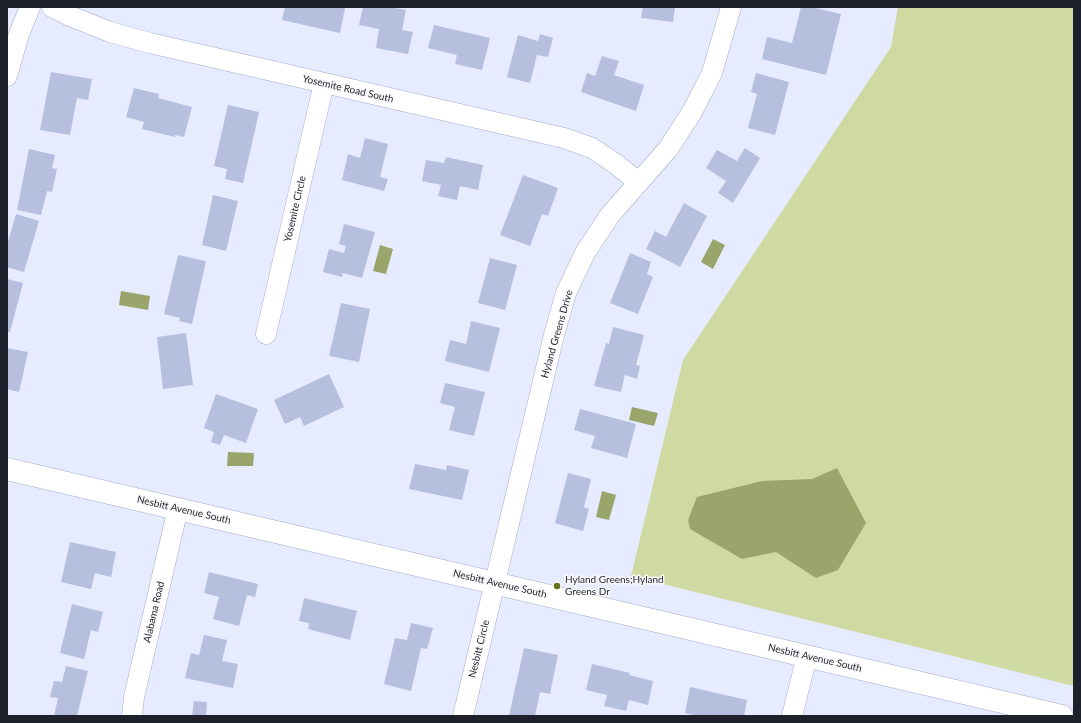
<!DOCTYPE html>
<style>
body{margin:0}
#map{position:relative;width:1081px;height:723px;overflow:hidden;background:#e6ebff;font-family:Lato,sans-serif}
canvas{display:block}
.frame{position:absolute;inset:0;border:8px solid #1e212c;pointer-events:none}
</style>
<div id="map">
<canvas width="1081" height="723"></canvas>
<div class="frame"></div>
</div>
<script>
const g = document.querySelector('canvas').getContext('2d');
g.lineJoin = 'round';
function fill(path, color) { g.fillStyle = color; g.fill(path, 'evenodd'); }
const shape = rows => new Path2D(rows.map(r => 'M' + r).join(''));
function strokePath(path, color, width, dash) { g.strokeStyle = color; g.lineWidth = width; g.lineCap = dash ? 'butt' : 'round'; g.setLineDash(dash || []); g.stroke(path); }
function label(font, color, halo, rows, align = 'center') {
  g.font = font + ' Lato,sans-serif'; g.lineWidth = 3; g.setLineDash([]); g.textBaseline = 'middle'; g.strokeStyle = halo; g.fillStyle = color; for (const [text, x, y, turn = 0] of rows) {
    g.save(); g.translate(x, y); g.rotate((+turn || 0) * Math.PI / 180); g.textAlign = isNaN(turn) ? turn : align; if (halo) g.strokeText(text, 0, 0); g.fillText(text, 0, 0); g.restore();
  }
}
fill(shape([
 [898,7,1074,7,1074,686,631,576,683,360,891,47]
]), '#cedaa1');
fill(shape([
 [713,239,725,245,713,269,701,262],
 [380,245,393,249,386,274,373,271],
 [121,291,150,296,148,310,119,305],
 [632,407,658,413,654,426,629,420],
 [228,452,254,453,253,466,227,466],
 [837,468,866,523,838,570,816,578,776,552,742,559,690,529,688,520,697,497,762,481,812,479],
 [602,491,616,495,609,520,596,517]
]), '#9aa56c');
fill(shape([
 [285,7,340,7,345,8,340,33,282,20],
 [363,7,389,7,406,10,402,30,413,32,408,54,376,48,379,29,359,25],
 [643,7,675,7,673,22,641,18],
 [801,7,811,7,841,14,826,75,762,59,767,37,792,43],
 [434,25,490,38,482,70,455,64,457,55,428,48],
 [540,34,553,38,548,57,537,55,530,83,507,77,518,35,538,41],
 [602,56,619,61,614,75,644,85,636,111,581,92,587,73,595,76],
 [51,72,92,79,88,100,77,98,70,135,40,130],
 [756,73,789,82,775,135,748,128,757,94,751,92],
 [134,88,159,94,158,98,192,107,184,137,175,135,175,137,142,129,144,122,126,117],
 [228,105,259,112,243,183,225,179,227,169,214,166],
 [365,138,388,144,380,177,388,179,384,191,342,180,348,154,360,158],
 [745,148,760,158,733,203,718,193,726,181,706,168,717,150,737,161],
 [29,149,55,155,52,168,57,169,52,192,47,191,41,215,17,210],
 [446,157,483,165,478,190,460,186,457,200,438,196,441,185,422,181,426,160,444,163],
 [523,175,558,188,548,216,542,214,530,246,500,235],
 [213,195,238,201,226,251,202,245],
 [684,203,707,216,680,267,646,249,655,231,666,237],
 [16,214,39,221,24,272,7,267,7,245],
 [344,224,375,232,362,278,343,273,342,277,323,272,329,249,344,253,346,246,339,244],
 [630,253,651,262,647,274,653,277,638,314,610,303],
 [178,255,206,261,192,324,179,321,180,318,164,314],
 [490,258,517,265,505,310,478,303],
 [7,279,23,283,10,332,7,332],
 [341,303,370,309,359,362,329,356],
 [471,321,500,328,489,372,445,361,450,340,466,344],
 [613,327,644,335,636,365,640,366,637,379,625,375,621,392,594,386,606,343,609,344],
 [186,333,193,385,163,389,157,337],
 [7,348,28,352,19,392,7,389],
 [329,374,344,407,304,426,300,417,285,424,274,400],
 [445,383,485,392,474,436,449,430,455,407,440,403],
 [216,394,258,409,246,443,224,435,220,445,211,442,214,432,204,428],
 [580,409,636,424,627,458,591,448,595,436,574,430],
 [415,464,446,470,447,465,469,470,462,500,409,489],
 [568,473,591,479,584,507,589,509,583,531,555,523],
 [70,542,116,552,111,577,95,573,91,589,61,582],
 [209,572,258,584,255,597,247,595,239,626,213,619,219,597,204,593],
 [304,598,357,611,350,640,308,629,309,623,299,621],
 [72,604,103,612,98,632,91,630,84,659,60,653],
 [411,623,433,628,427,649,421,648,411,691,384,684,395,638,407,640],
 [204,635,227,640,222,661,238,664,233,688,185,678,191,653,199,655],
 [524,648,558,655,550,694,540,692,535,716,509,716],
 [592,664,630,673,629,675,653,681,648,705,629,700,626,711,604,706,607,695,586,690],
 [66,666,88,671,77,716,54,716,58,698,50,697,54,681,62,682],
 [690,687,747,700,744,716,697,716,685,713],
 [194,701,207,702,206,716,192,716]
]), '#b7bfde');
const street = shape([
 [52,7,70,16,110,32,150,43,564,138,592,148,616,164,638,182],
 [7,76,19,34,30,7],
 [266,334,324,83],
 [132,716,134,697,178,508],
 [463,716,554,335,566,293,585,253,610,215,668,149,692,112,712,73,731,7],
 [792,716,807,656]
]);
const secondary = shape([
 [7,469,1062,716]
]);
strokePath(street, '#a5adcc', 21);
strokePath(secondary, '#a5adcc', 23);
strokePath(street, '#fff', 20);
strokePath(secondary, '#fff', 22);
for (const [x, y, r, color] of [
 [557,586,4,"#66731e"]
]) { const dot = new Path2D(); dot.arc(x, y, r, 0, 2 * Math.PI); g.fillStyle = color; g.fill(dot); strokePath(dot, '#f9f9f9', 1.5); }
label('10px', '#1e212c', '#f9f9f9', [
 ["Yosemite Road South",348,89,13],
 ["Yosemite Circle",295,209,-77],
 ["Hyland Greens Drive",557,334,-74],
 ["Nesbitt Avenue South",184,510,13],
 ["Nesbitt Avenue South",500,584,13],
 ["Alabama Road",154,612,-77],
 ["Nesbitt Circle",479,649,-76],
 ["Nesbitt Avenue South",815,658,13]
]);
label('10px', '#1e212c', '#f9f9f9', [
 ["Hyland Greens;Hyland",565,580],
 ["Greens Dr",565,592]
], 'left');
</script>
